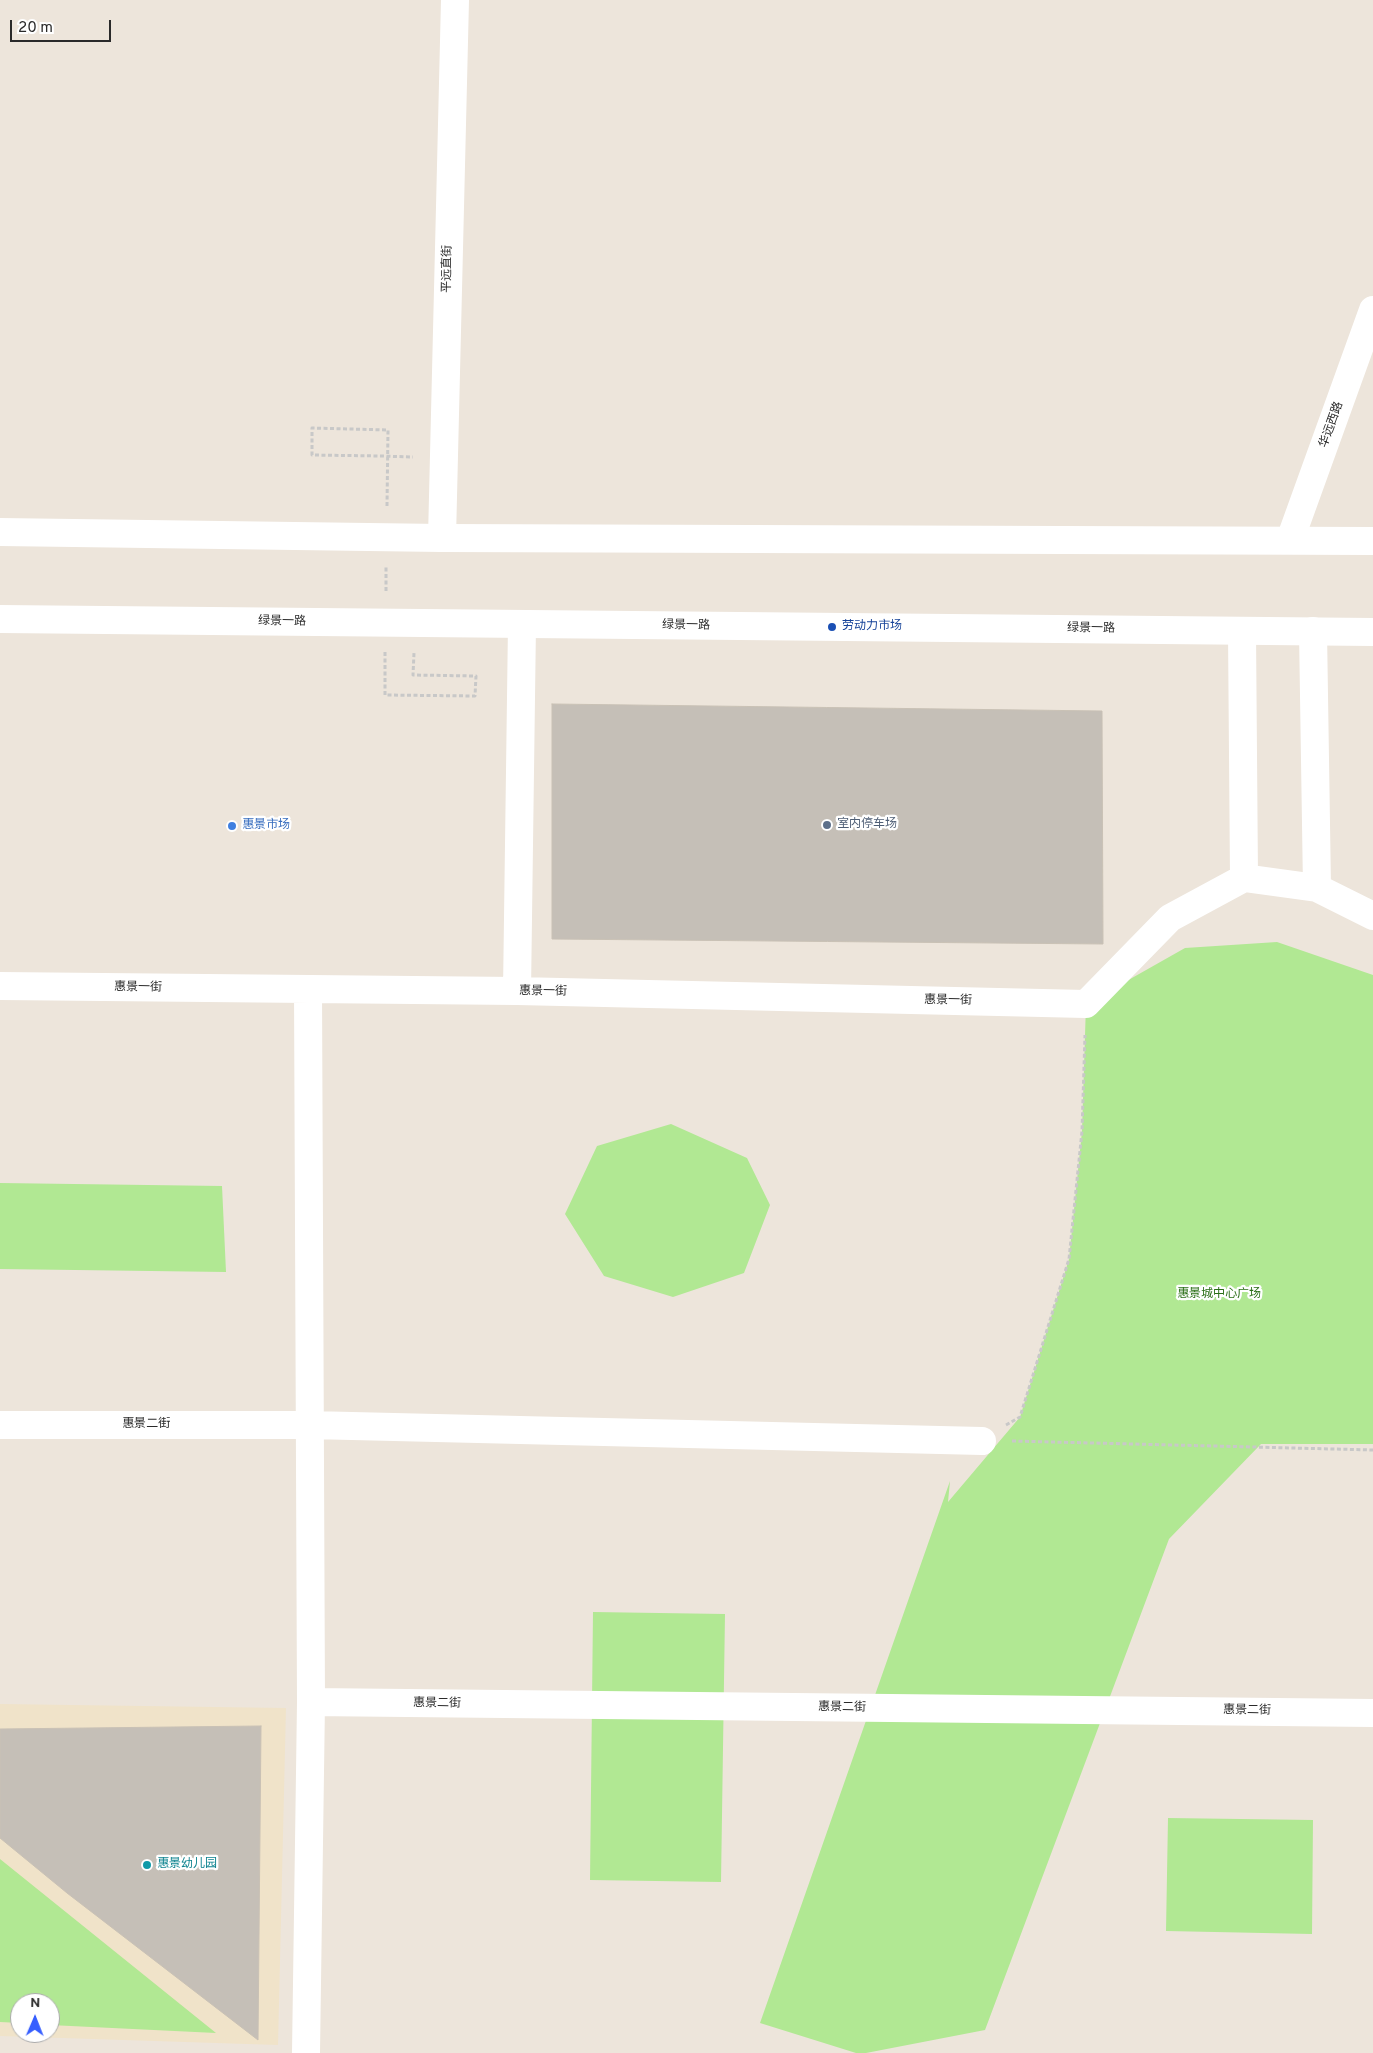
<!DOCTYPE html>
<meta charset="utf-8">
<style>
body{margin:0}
#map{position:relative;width:1373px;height:2053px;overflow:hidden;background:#ede5db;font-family:Overpass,sans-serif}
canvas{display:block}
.north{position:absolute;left:10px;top:1993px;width:50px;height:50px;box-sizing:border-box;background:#fff;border:1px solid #aaa;border-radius:50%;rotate:1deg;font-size:14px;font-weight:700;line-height:20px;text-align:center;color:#2a2a2a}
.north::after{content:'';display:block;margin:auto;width:18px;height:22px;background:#365eff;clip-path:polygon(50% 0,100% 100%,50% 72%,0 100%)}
.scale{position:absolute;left:10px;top:20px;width:101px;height:22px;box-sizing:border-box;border:2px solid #2a2a2a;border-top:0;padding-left:6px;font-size:15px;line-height:18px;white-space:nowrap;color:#2a2a2a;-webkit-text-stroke:4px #fff;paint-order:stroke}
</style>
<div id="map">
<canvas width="1373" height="2053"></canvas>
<div class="north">N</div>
<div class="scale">20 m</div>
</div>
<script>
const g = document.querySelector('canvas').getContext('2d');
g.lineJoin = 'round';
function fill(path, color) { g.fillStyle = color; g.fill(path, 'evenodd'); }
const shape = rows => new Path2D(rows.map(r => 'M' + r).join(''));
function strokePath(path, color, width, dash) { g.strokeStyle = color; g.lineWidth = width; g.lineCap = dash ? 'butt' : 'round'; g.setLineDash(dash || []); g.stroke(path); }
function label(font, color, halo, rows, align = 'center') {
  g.font = font + ' Overpass,"Noto Sans SC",sans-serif'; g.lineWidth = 4.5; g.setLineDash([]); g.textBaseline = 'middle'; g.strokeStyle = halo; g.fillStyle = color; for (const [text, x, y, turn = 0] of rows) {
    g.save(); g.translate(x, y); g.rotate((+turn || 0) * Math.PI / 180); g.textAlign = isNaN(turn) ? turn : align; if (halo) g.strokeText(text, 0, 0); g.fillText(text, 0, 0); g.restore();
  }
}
fill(shape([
 [0,1704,286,1708,278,2045,0,2036],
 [20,2003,50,2003,50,2033,20,2033]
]), '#f0e3c9');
fill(shape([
 [1277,942,1373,975,1373,1444,1261,1444,1169,1539,985,2030,866,2053,856,2053,760,2023,950,1481,948,1502,1020,1417,1069,1259,1082,1131,1086,1004,1185,948],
 [671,1124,747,1158,770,1205,744,1273,673,1297,604,1276,565,1214,597,1146],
 [0,1183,222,1186,226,1272,0,1269],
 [593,1612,725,1614,721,1882,590,1880],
 [1168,1818,1313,1820,1312,1934,1166,1931],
 [0,1859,216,2033,50,2025,50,2003,20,2003,20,2023,0,2022]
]), '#b1e893');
const building = shape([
 [552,704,1102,711,1103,944,552,939,552,704],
 [261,1726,258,2040,67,1893,0,1838,0,1729,261,1726]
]);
fill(building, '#c5bfb7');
strokePath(building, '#c9c1b5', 1);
strokePath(shape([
 [387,506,388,430,312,428,312,455,380,456,413,457],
 [386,591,386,567],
 [385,652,385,695,475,696,476,676,413,675,414,653],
 [1006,1425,1020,1417,1069,1259,1082,1131,1085,1035],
 [1012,1441,1373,1450]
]), '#c8c8c8', 3, [4, 2.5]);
strokePath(shape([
 [1242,631,1244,878],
 [1313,631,1317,888],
 [0,986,517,991,1086,1004,1170,918,1244,878,1317,888,1373,916],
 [517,991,522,624],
 [0,1425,310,1425,982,1441],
 [311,1702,1373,1713],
 [306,2053,311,1702,308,989]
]), '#fff', 28);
strokePath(shape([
 [442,538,455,0],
 [1290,540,1373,310]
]), '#fff', 28);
strokePath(shape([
 [0,532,442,538,1373,541],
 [0,619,1373,632]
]), '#fff', 28);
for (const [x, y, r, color] of [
 [832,627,5,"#1a4fb4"],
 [827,825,5,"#5c6f8a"],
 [232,826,5,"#3f7fe0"],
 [147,1865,5,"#0f9aa8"]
]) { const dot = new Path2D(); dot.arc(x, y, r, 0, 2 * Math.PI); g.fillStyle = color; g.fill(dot); strokePath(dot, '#fff', 2); }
label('12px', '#2a2a2a', '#fff', [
 ["平远直街",448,269,-89],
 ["华远西路",1332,425,-70],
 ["绿景一路",282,622,1],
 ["绿景一路",686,626,1],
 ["绿景一路",1091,629,1],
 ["惠景一街",138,988,1],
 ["惠景一街",543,992,1],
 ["惠景一街",948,1001,1],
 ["惠景二街",146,1425],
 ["惠景二街",437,1704,1],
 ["惠景二街",842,1708,1],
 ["惠景二街",1247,1711,1]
]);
label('12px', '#164399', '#fff', [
 ["劳动力市场",842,627]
], 'left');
label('12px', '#4e5e75', '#fff', [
 ["室内停车场",837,825]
], 'left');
label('12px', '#366cbe', '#fff', [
 ["惠景市场",242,826]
], 'left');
label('12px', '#286d15', '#fff', [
 ["惠景城中心广场",1219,1295]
]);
label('12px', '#0d838f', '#fff', [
 ["惠景幼儿园",157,1865]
], 'left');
</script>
